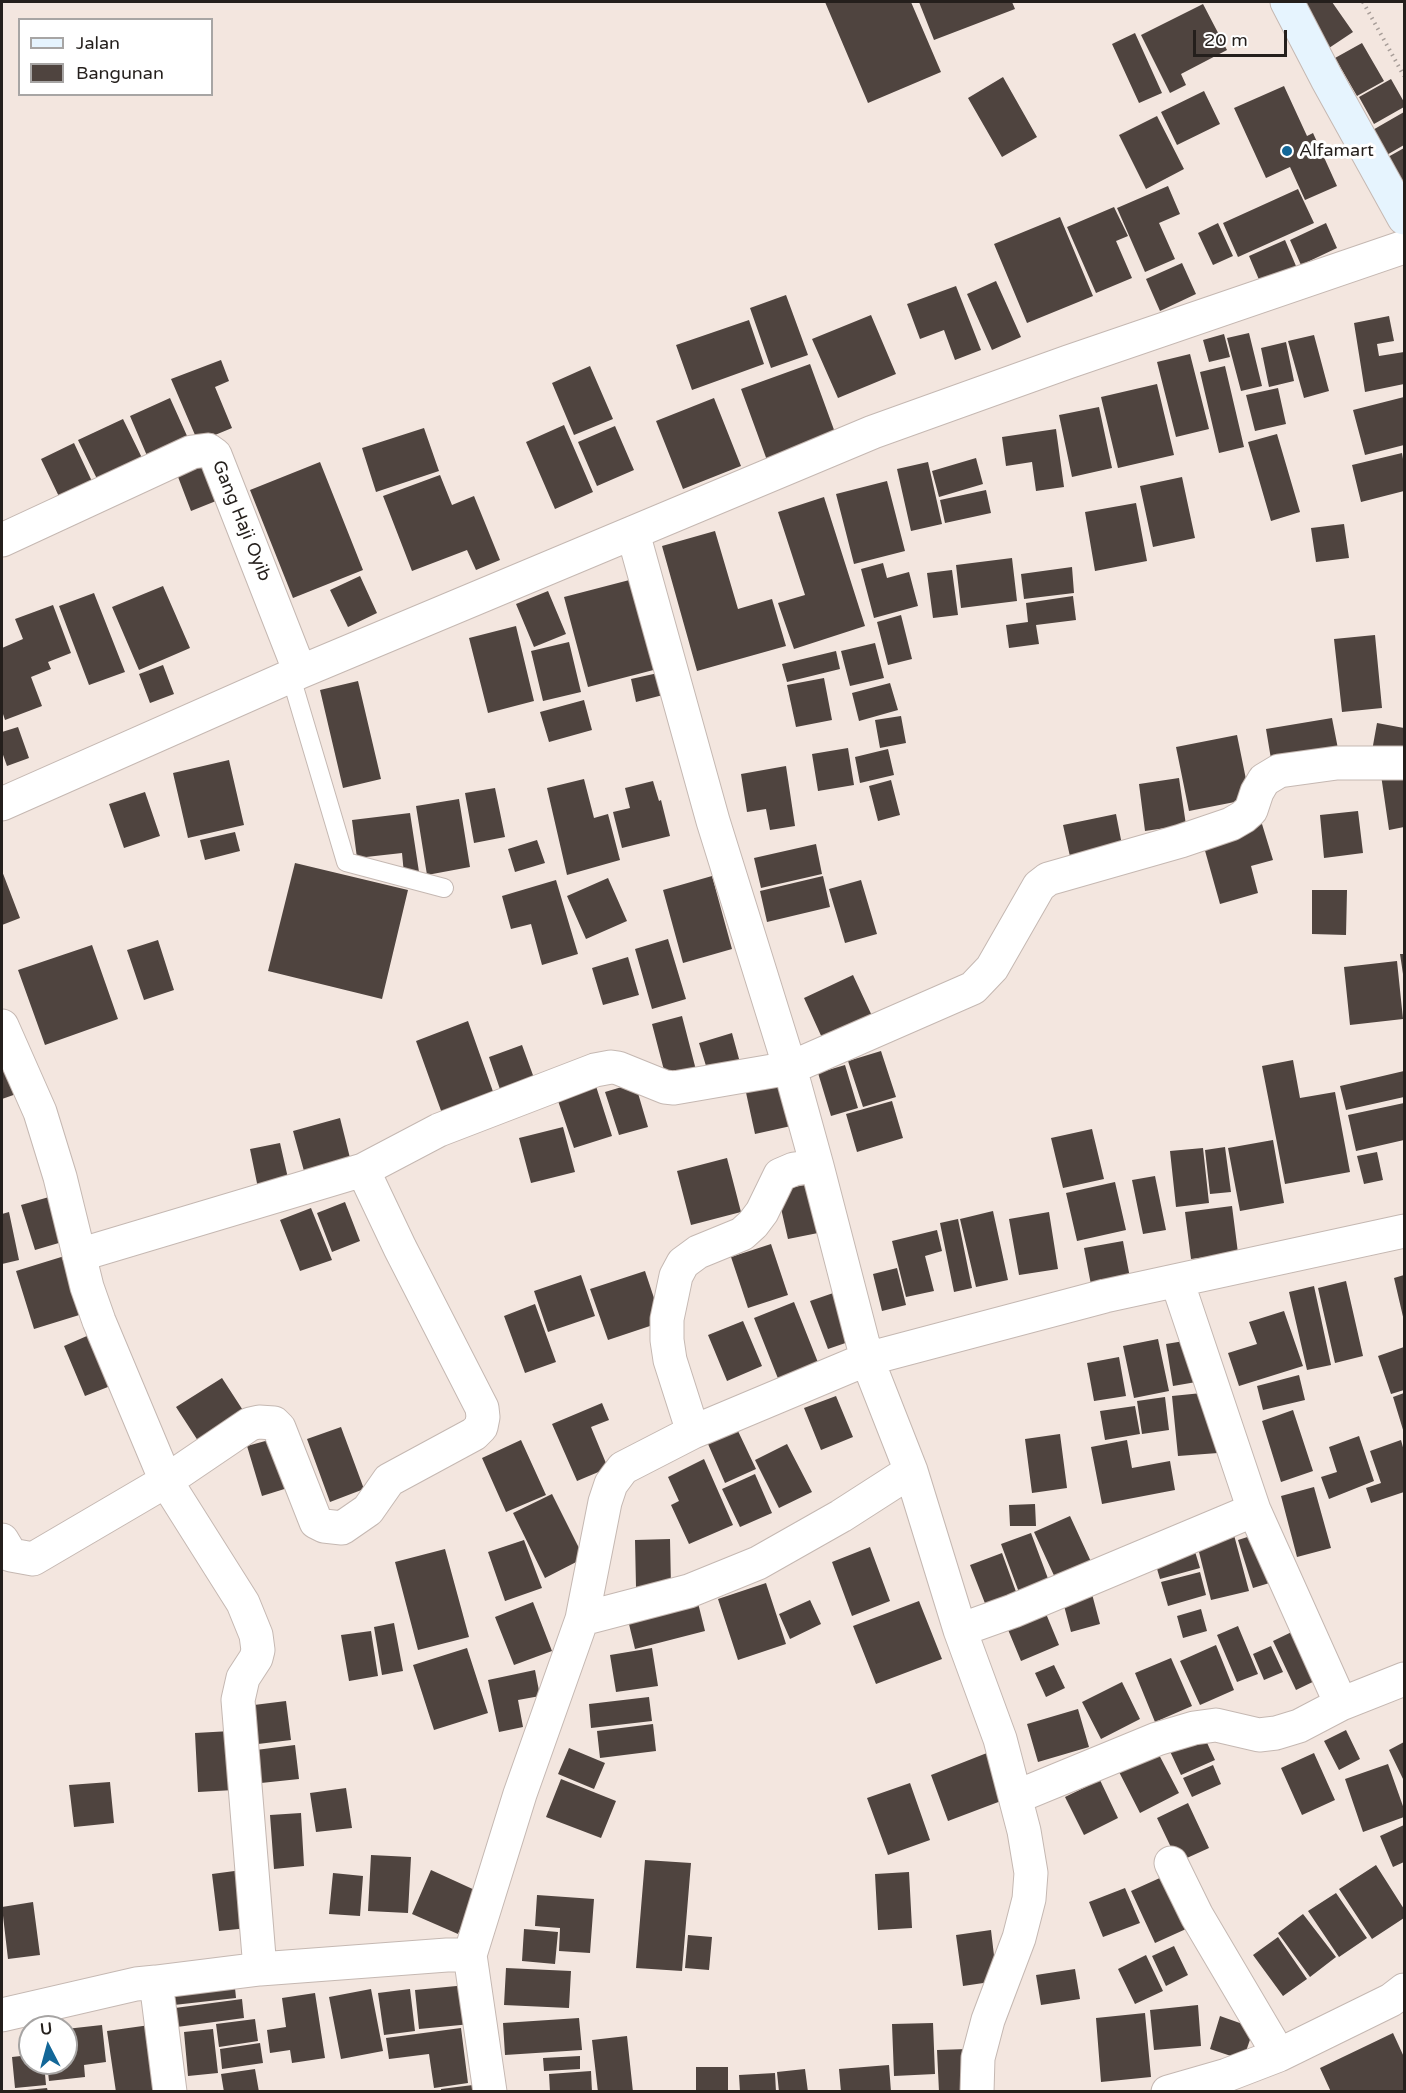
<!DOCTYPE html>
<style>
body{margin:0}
#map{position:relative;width:1406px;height:2093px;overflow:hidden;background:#f3e6df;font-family:"Varela Round",sans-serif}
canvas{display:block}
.frame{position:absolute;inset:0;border:3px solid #241f1c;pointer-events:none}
.legend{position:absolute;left:18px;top:18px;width:195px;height:78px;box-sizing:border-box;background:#fff;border:2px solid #a7a5a4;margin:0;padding:8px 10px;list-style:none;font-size:18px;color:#241f1c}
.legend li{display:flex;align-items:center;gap:12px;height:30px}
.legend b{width:30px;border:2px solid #a7a5a4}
.north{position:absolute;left:18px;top:2015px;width:60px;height:60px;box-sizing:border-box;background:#fff;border:2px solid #a7a5a4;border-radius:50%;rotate:354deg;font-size:16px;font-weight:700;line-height:24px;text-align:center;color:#241f1c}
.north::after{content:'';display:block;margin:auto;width:21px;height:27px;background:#136798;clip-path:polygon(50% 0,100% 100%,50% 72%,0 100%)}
.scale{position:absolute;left:1193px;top:30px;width:94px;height:27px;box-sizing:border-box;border:3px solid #241f1c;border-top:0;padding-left:8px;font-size:18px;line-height:21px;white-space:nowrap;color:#241f1c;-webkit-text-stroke:4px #fff;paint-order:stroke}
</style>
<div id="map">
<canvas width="1406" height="2093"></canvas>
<div class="frame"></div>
<ul class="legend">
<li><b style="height:8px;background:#e6f4fe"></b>Jalan</li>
<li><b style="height:16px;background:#4f443f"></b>Bangunan</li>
</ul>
<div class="north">U</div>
<div class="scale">20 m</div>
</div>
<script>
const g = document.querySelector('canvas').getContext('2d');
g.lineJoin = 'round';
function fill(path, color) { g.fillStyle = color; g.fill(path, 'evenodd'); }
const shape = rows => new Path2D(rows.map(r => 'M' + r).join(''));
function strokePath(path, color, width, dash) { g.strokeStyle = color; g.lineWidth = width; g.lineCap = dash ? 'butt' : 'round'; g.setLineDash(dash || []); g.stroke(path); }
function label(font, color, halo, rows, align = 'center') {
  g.font = font + ' "Varela Round",sans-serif'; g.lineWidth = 6; g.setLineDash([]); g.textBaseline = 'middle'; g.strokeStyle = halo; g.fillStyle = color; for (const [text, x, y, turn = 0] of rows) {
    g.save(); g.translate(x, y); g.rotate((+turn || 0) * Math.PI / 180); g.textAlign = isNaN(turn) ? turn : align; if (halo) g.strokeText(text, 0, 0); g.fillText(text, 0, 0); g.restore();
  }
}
fill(shape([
 [825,2,911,2,941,72,868,103],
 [919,2,1012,2,1015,9,934,40],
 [1291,2,1332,2,1353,32,1323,52],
 [1203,4,1227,50,1181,74,1186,85,1170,93,1141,35],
 [1135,33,1162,93,1139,103,1112,44],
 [1362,43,1384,81,1357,96,1335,58],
 [1003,77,1037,137,1002,157,968,98],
 [1391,79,1404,102,1404,107,1374,124,1359,97],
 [1284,86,1307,136,1313,133,1337,186,1305,200,1290,167,1266,178,1234,108],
 [1204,91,1220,124,1177,145,1161,112],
 [1404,112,1404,145,1385,156,1371,131],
 [1157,116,1184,169,1146,189,1119,135],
 [1404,148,1404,180,1402,181,1388,157],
 [1168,186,1180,214,1159,223,1175,259,1145,272,1117,208],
 [1298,189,1314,223,1238,257,1223,223],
 [1114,207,1128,236,1116,241,1132,278,1096,293,1067,227],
 [1060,217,1093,296,1027,323,994,244],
 [1218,223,1233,256,1213,265,1198,233],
 [1326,223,1337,248,1301,265,1290,240],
 [1285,240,1296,266,1260,282,1249,256],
 [1182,263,1196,294,1160,311,1146,279],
 [996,281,1021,337,992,350,967,294],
 [956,286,981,350,955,360,944,330,920,339,907,304],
 [786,295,808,355,771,368,750,308],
 [871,315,896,374,838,398,812,339],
 [1389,316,1394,341,1377,344,1379,356,1404,352,1404,384,1365,392,1354,323],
 [749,320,764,364,692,390,676,345],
 [1249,333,1262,386,1241,391,1227,338],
 [1224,334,1230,357,1209,362,1203,340],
 [1314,335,1329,391,1304,398,1288,341],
 [1286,342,1294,381,1269,387,1261,348],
 [1190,354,1209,429,1176,437,1157,362],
 [221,360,229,381,215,387,232,428,198,442,171,379],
 [810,364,837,438,768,463,741,389],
 [590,366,613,419,574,435,552,383],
 [1225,366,1244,447,1219,453,1200,372],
 [1157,384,1174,455,1118,468,1101,397],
 [1278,388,1286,424,1255,431,1246,395],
 [1404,397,1404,445,1365,455,1353,410],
 [170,398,192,447,151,465,130,416],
 [714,398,741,466,683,489,656,421],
 [1099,407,1112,468,1072,477,1059,415],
 [123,419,144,462,99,483,78,440],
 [564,425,593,492,555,509,526,442],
 [615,426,634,470,597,486,578,442],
 [424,428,439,471,376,492,362,448],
 [1056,429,1064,487,1036,491,1032,462,1006,466,1002,437],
 [1277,434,1300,512,1271,521,1248,442],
 [74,443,97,492,64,507,41,459],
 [1402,453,1404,465,1404,491,1361,502,1352,465],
 [209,455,226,497,191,511,175,469],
 [976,458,983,484,939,497,932,471],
 [320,462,363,570,293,598,250,490],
 [928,462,942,524,911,531,897,469],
 [440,475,452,505,474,496,500,560,476,570,467,550,412,571,383,496],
 [1182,477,1195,538,1153,547,1140,486],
 [887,481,905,551,854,564,836,494],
 [986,490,991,513,945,523,940,500],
 [824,497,865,626,794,649,778,603,805,595,778,512],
 [1136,503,1147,561,1095,571,1085,512],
 [1344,524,1349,558,1316,562,1311,528],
 [715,531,738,609,772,599,786,646,697,671,662,546],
 [1012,558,1017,601,961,608,956,565],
 [883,563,887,578,909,572,918,606,874,618,861,569],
 [1072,567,1074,593,1024,599,1021,574],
 [952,570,958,615,933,618,927,573],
 [360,576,377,613,348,627,330,590],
 [641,577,665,667,588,687,564,597],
 [163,586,190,648,139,670,112,607],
 [548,591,566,634,534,647,516,604],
 [94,593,125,672,89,685,59,606],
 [1073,596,1076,620,1036,625,1039,644,1009,648,1006,625,1028,622,1026,603],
 [53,605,71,653,48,662,51,669,31,677,42,706,5,720,2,711,2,648,23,639,15,619],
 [901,615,912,659,888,665,877,622],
 [516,626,534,701,488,713,469,638],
 [1375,635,1382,708,1342,712,1334,639],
 [569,642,581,692,543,701,531,651],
 [875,643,884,678,850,686,841,651],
 [836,651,840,669,787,682,782,664],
 [163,665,174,694,150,703,139,674],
 [658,673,663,695,636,702,631,679],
 [824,678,832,720,796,727,787,685],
 [358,681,381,779,343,788,320,690],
 [890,683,898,710,859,721,852,693],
 [584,700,592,730,549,742,540,712],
 [901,716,906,743,880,748,875,720],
 [1332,718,1339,754,1272,765,1266,729],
 [1377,723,1404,728,1404,757,1372,751],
 [18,727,29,758,7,766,2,752,2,732],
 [1237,735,1250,799,1189,811,1176,747],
 [848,748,854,785,818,791,812,754],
 [888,749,894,775,860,783,855,757],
 [229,760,244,825,188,838,173,773],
 [786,766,795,826,770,830,766,809,747,812,741,774],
 [1404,771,1404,827,1389,830,1381,775],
 [1179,778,1186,825,1145,831,1139,784],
 [584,779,594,818,608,814,620,860,567,875,547,788],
 [891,780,900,815,878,821,869,786],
 [653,781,659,801,661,800,670,836,622,848,613,812,630,808,625,788],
 [495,788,505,837,474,843,465,793],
 [145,792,160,836,124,848,109,804],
 [459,799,470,867,427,875,416,806],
 [1358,811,1363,853,1324,858,1320,815],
 [410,813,419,872,404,874,402,853,357,858,352,820],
 [1116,814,1123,850,1071,861,1063,825],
 [1262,824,1273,860,1251,866,1258,893,1220,904,1202,840],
 [235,832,240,851,205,860,200,840],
 [537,840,545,863,515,872,508,849],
 [816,844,822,874,761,888,754,858],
 [295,863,408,890,382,999,268,971],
 [2,871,20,918,2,925],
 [712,876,732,949,683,963,663,890],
 [823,876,830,907,767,922,760,891],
 [608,878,627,921,586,939,567,896],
 [556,880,578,954,542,965,531,924,511,929,502,896],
 [861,880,877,934,845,943,829,889],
 [1312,890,1347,890,1346,935,1312,934],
 [668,939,686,999,652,1009,635,949],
 [158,940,174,990,144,1000,127,950],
 [92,945,118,1019,45,1045,18,970],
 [1400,954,1404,954,1404,973,1403,974],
 [628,957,639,995,603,1005,592,968],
 [1397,961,1403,1019,1350,1025,1344,967],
 [853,975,873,1018,823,1040,804,998],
 [682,1016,696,1070,666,1078,652,1024],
 [468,1021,496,1100,444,1119,416,1041],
 [732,1033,742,1070,710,1079,699,1043],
 [522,1045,538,1089,504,1101,489,1057],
 [881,1051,896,1097,863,1107,848,1061],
 [2,1059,22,1092,2,1099],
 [1293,1060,1300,1098,1335,1092,1350,1172,1285,1184,1262,1066],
 [845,1065,858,1108,831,1116,818,1073],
 [1404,1071,1404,1097,1346,1110,1340,1086],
 [790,1078,800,1124,755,1134,745,1088],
 [595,1083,612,1136,574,1148,556,1095],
 [635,1083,648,1127,619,1135,605,1092],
 [892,1101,903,1138,857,1152,846,1114],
 [1404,1103,1404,1140,1356,1151,1348,1115],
 [340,1118,353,1170,307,1182,293,1131],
 [563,1127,575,1172,531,1183,519,1138],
 [1092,1129,1104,1179,1063,1188,1051,1138],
 [1273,1140,1284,1203,1240,1211,1228,1148],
 [280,1143,290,1187,259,1193,250,1149],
 [1225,1147,1231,1192,1210,1194,1205,1150],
 [1203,1148,1209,1203,1176,1207,1170,1151],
 [1377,1152,1383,1180,1364,1184,1357,1156],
 [727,1158,741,1212,691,1225,677,1171],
 [1155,1176,1166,1230,1143,1234,1132,1180],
 [818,1182,828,1231,788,1239,777,1191],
 [1115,1182,1126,1230,1077,1241,1066,1193],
 [56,1195,69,1240,35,1250,21,1205],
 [345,1202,360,1241,332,1252,317,1213],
 [1232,1206,1238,1253,1191,1259,1185,1212],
 [311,1208,332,1260,300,1271,280,1220],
 [993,1211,1008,1280,976,1287,960,1219],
 [9,1212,19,1260,2,1264,2,1214],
 [1049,1212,1058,1269,1019,1275,1009,1219],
 [958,1219,972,1288,954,1292,940,1223],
 [937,1230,942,1251,925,1256,934,1291,906,1297,892,1241],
 [1123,1241,1131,1283,1092,1290,1084,1248],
 [771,1244,788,1295,748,1308,731,1257],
 [71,1254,89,1312,34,1329,16,1271],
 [897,1268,906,1305,882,1311,873,1274],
 [645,1271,662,1322,608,1340,590,1289],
 [581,1275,595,1316,548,1332,534,1291],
 [1404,1275,1404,1321,1394,1278],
 [1346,1281,1363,1356,1335,1363,1318,1288],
 [1314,1286,1331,1365,1307,1370,1289,1292],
 [842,1290,860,1338,828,1349,810,1301],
 [794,1302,819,1365,779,1381,754,1318],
 [535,1304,556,1362,525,1373,504,1316],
 [1284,1311,1303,1366,1239,1386,1228,1353,1257,1344,1249,1322],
 [743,1321,762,1366,727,1381,708,1335],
 [96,1332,118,1383,85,1396,64,1346],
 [1158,1339,1169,1391,1134,1398,1123,1346],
 [1196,1339,1202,1381,1173,1386,1166,1344],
 [1404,1347,1404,1390,1391,1394,1378,1356],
 [1119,1357,1126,1396,1094,1401,1087,1363],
 [1299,1375,1305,1400,1263,1410,1257,1386],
 [222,1378,248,1418,202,1447,176,1407],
 [1212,1392,1218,1453,1178,1456,1172,1396],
 [1404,1393,1404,1433,1393,1397],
 [836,1396,853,1437,821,1450,804,1408],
 [1165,1397,1169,1430,1142,1434,1137,1401],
 [602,1403,609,1420,591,1427,608,1468,577,1481,552,1424],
 [1135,1406,1140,1434,1105,1440,1100,1411],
 [1293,1410,1313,1471,1281,1482,1262,1421],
 [341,1427,364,1489,330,1502,307,1439],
 [738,1431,756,1469,725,1483,708,1444],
 [1060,1434,1067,1488,1032,1493,1025,1439],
 [1359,1436,1374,1481,1329,1499,1321,1477,1337,1472,1329,1447],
 [280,1437,294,1486,262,1496,247,1446],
 [521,1440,546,1495,506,1512,482,1458],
 [1127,1440,1132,1468,1170,1461,1175,1490,1102,1504,1091,1447],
 [1401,1440,1404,1451,1404,1492,1371,1503,1366,1488,1381,1483,1370,1451],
 [787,1444,812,1492,779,1508,755,1460],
 [704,1459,733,1525,689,1544,671,1505,679,1501,668,1477],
 [755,1474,772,1513,740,1527,722,1489],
 [1314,1487,1331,1548,1297,1557,1281,1496],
 [552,1494,584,1558,545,1578,513,1513],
 [1035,1504,1036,1526,1010,1526,1009,1505],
 [1070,1516,1093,1566,1057,1582,1034,1532],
 [1031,1533,1050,1584,1020,1595,1001,1544],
 [1260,1533,1276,1581,1253,1588,1238,1540],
 [1234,1535,1249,1591,1211,1600,1197,1544],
 [670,1539,671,1586,636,1587,635,1540],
 [524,1540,542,1588,505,1601,488,1552],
 [1193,1545,1200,1568,1160,1579,1153,1555],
 [870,1547,890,1601,852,1616,832,1562],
 [445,1549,469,1637,418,1650,395,1562],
 [1002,1553,1019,1600,988,1611,970,1565],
 [1200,1572,1206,1595,1168,1606,1161,1582],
 [766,1583,786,1644,738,1660,718,1599],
 [1092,1594,1100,1624,1071,1632,1063,1602],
 [810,1600,821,1624,790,1639,779,1614],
 [919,1601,942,1659,876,1684,853,1626],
 [533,1602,552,1651,514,1665,495,1617],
 [698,1603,705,1631,635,1649,628,1620],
 [1042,1604,1059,1645,1021,1661,1004,1620],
 [1201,1609,1207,1631,1183,1638,1177,1616],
 [394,1623,403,1671,382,1675,374,1627],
 [1238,1626,1258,1674,1237,1682,1217,1635],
 [1300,1628,1323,1677,1296,1690,1273,1641],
 [371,1631,378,1676,349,1681,341,1635],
 [1216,1645,1234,1690,1200,1705,1180,1661],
 [1271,1646,1283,1672,1264,1680,1253,1654],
 [467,1648,488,1713,434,1730,413,1665],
 [652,1648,658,1686,616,1692,610,1655],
 [1171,1658,1192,1706,1155,1722,1135,1673],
 [1054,1665,1065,1688,1046,1697,1035,1673],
 [535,1670,540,1696,518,1700,523,1727,499,1732,488,1680],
 [1122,1682,1140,1719,1101,1739,1082,1702],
 [649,1697,652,1721,591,1728,589,1704],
 [286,1701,291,1740,258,1744,254,1705],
 [1078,1709,1089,1747,1038,1762,1027,1724],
 [653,1724,656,1751,600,1758,597,1731],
 [1346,1730,1360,1759,1339,1770,1324,1741],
 [231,1731,234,1790,198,1792,195,1733],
 [1202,1732,1215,1760,1181,1775,1168,1747],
 [1404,1742,1404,1781,1389,1750],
 [295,1745,299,1779,261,1783,256,1750],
 [569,1748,605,1763,594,1789,558,1774],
 [1156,1749,1179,1793,1140,1813,1117,1768],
 [992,1751,1009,1798,948,1821,931,1775],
 [1314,1753,1335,1800,1302,1815,1281,1768],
 [1388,1764,1404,1809,1404,1817,1363,1832,1345,1779],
 [1213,1765,1221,1784,1192,1797,1183,1778],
 [561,1779,616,1801,601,1838,546,1817],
 [1100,1780,1118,1818,1084,1835,1065,1797],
 [110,1782,114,1823,74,1827,69,1785],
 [910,1783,930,1840,888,1855,867,1798],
 [346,1788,352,1828,316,1832,310,1793],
 [1188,1803,1209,1848,1178,1862,1157,1818],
 [301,1813,304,1866,274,1869,270,1815],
 [1404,1825,1404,1862,1393,1867,1380,1836],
 [371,1855,411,1857,408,1913,368,1911],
 [645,1860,691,1863,682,1971,636,1968],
 [1376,1865,1404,1909,1404,1918,1372,1939,1339,1889],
 [242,1870,248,1928,219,1931,212,1874],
 [431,1870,477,1891,458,1934,412,1914],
 [909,1872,912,1928,878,1930,875,1874],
 [333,1873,363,1876,360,1916,329,1914],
 [1162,1877,1186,1929,1155,1943,1131,1891],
 [1125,1888,1140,1923,1103,1937,1089,1902],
 [1336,1893,1367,1938,1339,1957,1308,1911],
 [537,1895,594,1899,590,1953,559,1951,560,1928,535,1926],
 [33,1902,40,1955,8,1959,2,1907],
 [1303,1914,1336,1957,1310,1977,1278,1933],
 [524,1929,558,1932,555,1964,522,1961],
 [991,1930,997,1981,963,1986,956,1935],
 [688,1935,712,1937,709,1970,685,1968],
 [1278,1937,1307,1979,1283,1996,1253,1955],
 [1174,1946,1188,1975,1166,1986,1152,1956],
 [1146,1955,1163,1991,1135,2004,1118,1969],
 [506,1968,571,1971,569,2008,504,2005],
 [1075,1969,1080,1999,1041,2005,1036,1975],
 [234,1978,236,1998,174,2005,172,1985],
 [467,1985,471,2024,419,2029,415,1990],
 [371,1989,383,2051,341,2059,329,1997],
 [410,1989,415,2031,384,2035,378,1993],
 [315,1993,325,2058,292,2063,290,2050,270,2053,267,2030,286,2027,282,1998],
 [242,1999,244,2018,177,2027,175,2008],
 [1198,2005,1201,2046,1154,2050,1150,2010],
 [1145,2013,1151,2077,1101,2082,1096,2018],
 [1220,2016,1254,2028,1243,2060,1210,2049],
 [579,2018,582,2050,505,2055,503,2023],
 [255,2019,258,2041,219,2047,216,2024],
 [933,2023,935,2074,894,2076,892,2024],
 [157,2024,167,2092,116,2092,107,2031],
 [102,2025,106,2062,84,2065,85,2077,49,2081,47,2063,66,2063,66,2029],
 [461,2028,468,2083,434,2088,429,2054,389,2059,386,2038],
 [213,2029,218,2073,188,2076,184,2032],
 [1393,2033,1404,2057,1404,2092,1331,2092,1320,2068],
 [627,2036,633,2092,598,2092,592,2040],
 [260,2043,263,2063,222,2069,220,2049],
 [967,2049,969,2092,939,2092,937,2050],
 [30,2055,30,2063,44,2063,46,2085,15,2088,12,2057],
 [580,2056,580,2069,544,2071,543,2058],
 [889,2065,891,2092,841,2092,839,2069],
 [696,2067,728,2067,728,2092,696,2092],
 [255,2069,259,2092,224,2092,221,2074],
 [805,2069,808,2092,779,2092,777,2072],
 [591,2071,592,2092,550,2092,549,2074],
 [775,2073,776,2092,740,2092,739,2075],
 [473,2085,474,2092,441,2092,441,2089],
 [47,2088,48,2092,27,2092,27,2090]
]), '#4f443f');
const service = shape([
 [291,677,346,862,444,888]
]);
const minor = shape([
 [633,533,713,821,790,1068,817,1166,867,1359,911,1471,960,1630,1000,1739,1024,1831,1031,1873,1029,1899,1019,1938,988,2020,978,2058,977,2092],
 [2,540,192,452,208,450,215,455,300,672],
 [2,804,300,672,873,432,1068,362,1404,247],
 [2,1026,40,1112,60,1177,87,1287,99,1321,166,1481,243,1603,256,1635,258,1650,256,1658,243,1678,238,1700,260,1969],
 [79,1255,363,1170,439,1130,595,1070,611,1067,618,1068,665,1087,674,1088,790,1068,973,988,992,968,1039,886,1048,879,1181,841,1231,824,1243,817,1251,810,1257,792,1264,780,1279,771,1337,763,1404,763],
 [1177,1281,1254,1510],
 [693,1432,670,1360,667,1340,667,1319,676,1276,683,1263,698,1252,742,1234,753,1224,762,1212,780,1175,794,1169,817,1166],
 [2,1540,11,1555,33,1559,166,1481,250,1424,259,1422,274,1423,279,1428,316,1522,324,1526,342,1528,368,1510,389,1480,474,1434,481,1427,483,1417,482,1408,400,1248,363,1170],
 [582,1619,689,1591,758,1563,841,1516,911,1471],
 [960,1630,1013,1611,1254,1510,1341,1704],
 [1016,1797,1157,1739,1194,1728,1216,1725,1259,1735,1276,1733,1299,1726,1341,1704,1404,1679],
 [1171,1863,1197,1916,1279,2055],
 [470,1955,520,1794,582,1619,605,1502,611,1484,623,1468,693,1432,867,1359,1105,1296,1404,1231],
 [156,1982,170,2092],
 [2,2015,136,1984,156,1982,260,1969,447,1955,470,1955,490,2092],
 [1168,2092,1227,2075,1279,2055,1391,2000,1404,1990]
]);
const secondary = shape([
 [1287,2,1327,79,1404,218]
]);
strokePath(service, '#c5b8b2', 20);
strokePath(minor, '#c5b8b2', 35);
strokePath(secondary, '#c5b8b2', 35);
strokePath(shape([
 [1363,2,1404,76]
]), '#a79d98', 4, [1.5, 4.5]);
strokePath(service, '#fff', 18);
strokePath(minor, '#fff', 33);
strokePath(secondary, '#e6f4fe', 33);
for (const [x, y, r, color] of [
 [1287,151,6,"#136798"]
]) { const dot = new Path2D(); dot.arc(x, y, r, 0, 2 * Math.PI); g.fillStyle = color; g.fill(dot); strokePath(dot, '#fff', 2); }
label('18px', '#241f1c', '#fff', [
 ["Alfamart",1299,151]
], 'left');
label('18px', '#241f1c', '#fff', [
 ["Gang Haji Oyib",241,521,68]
]);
</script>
